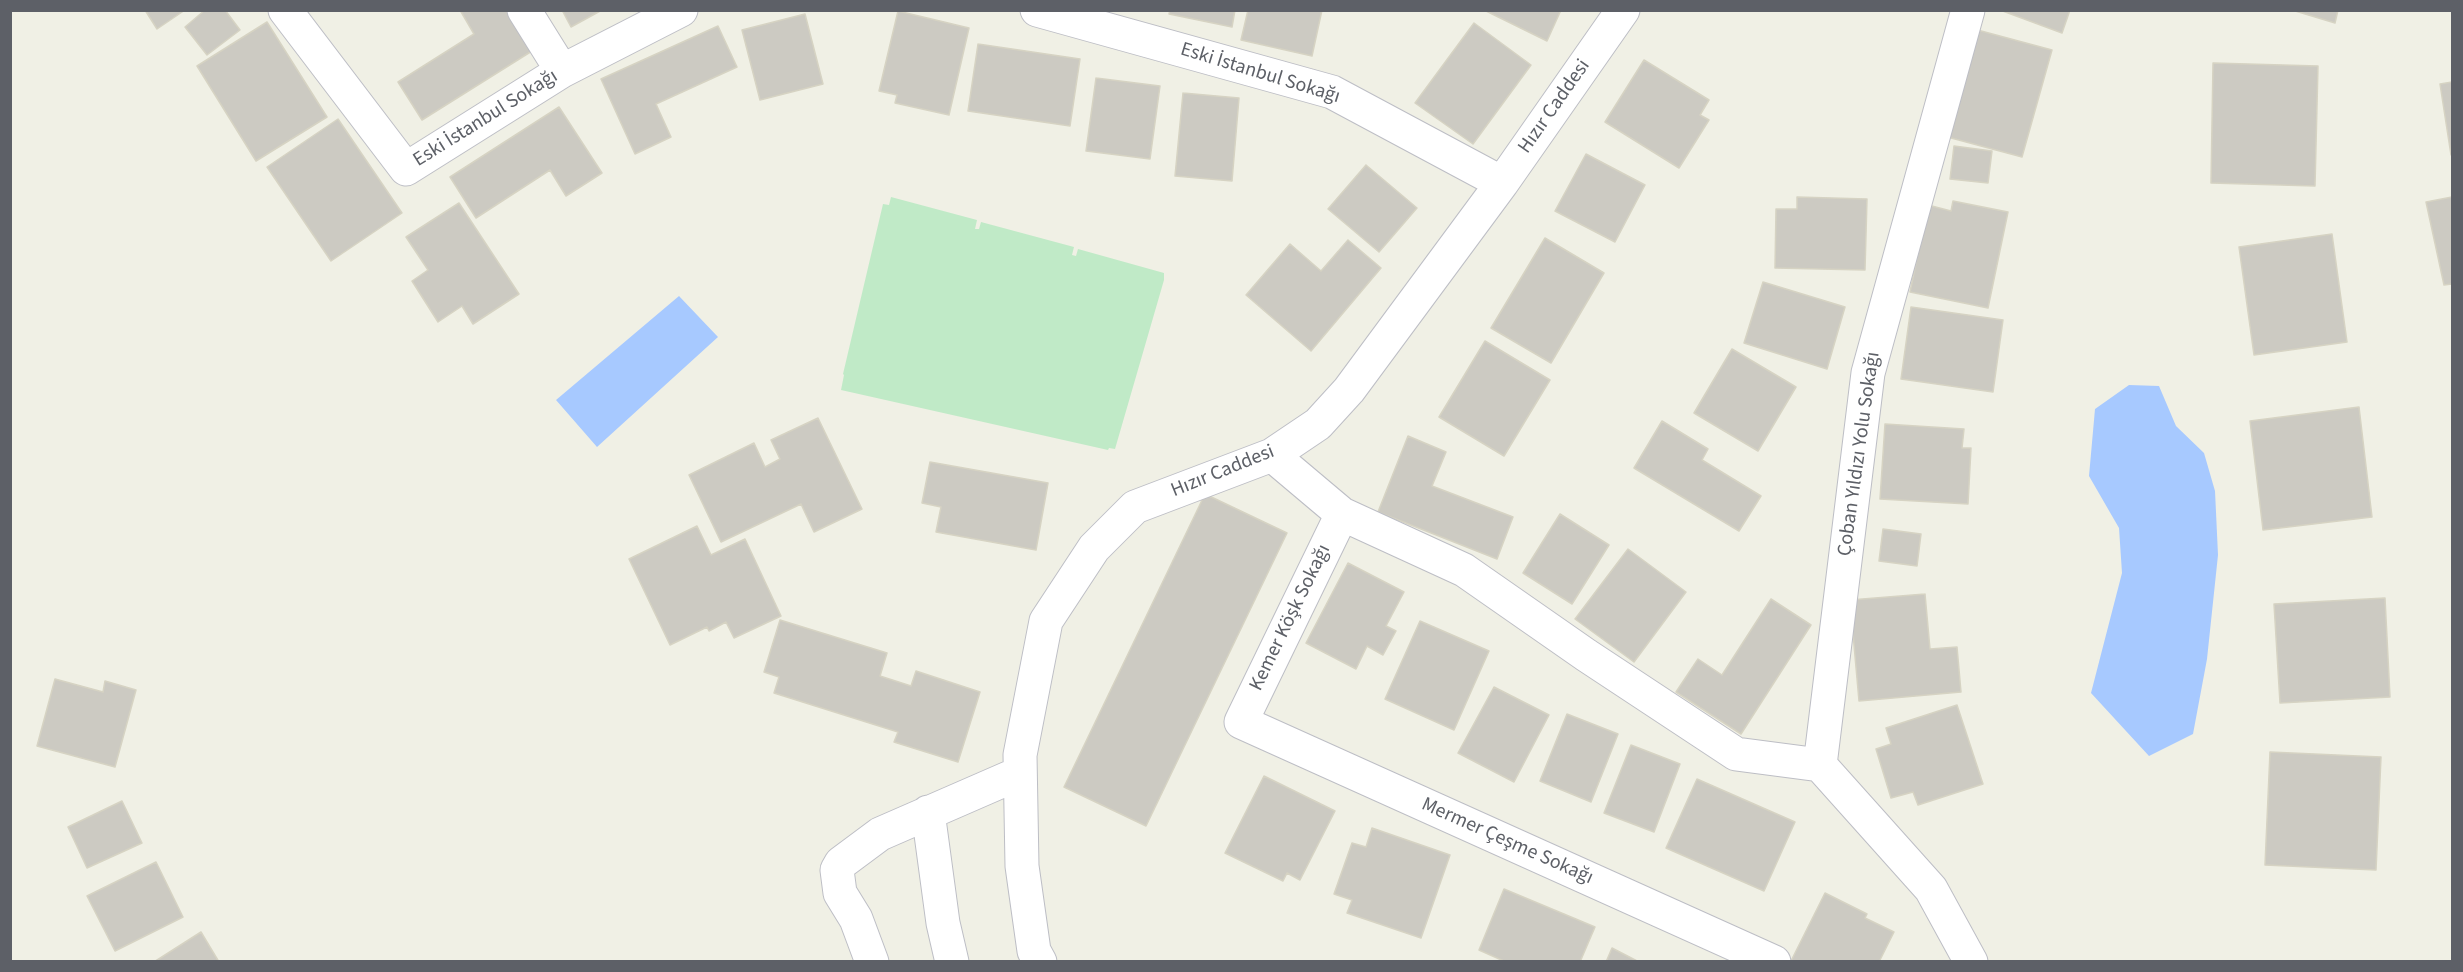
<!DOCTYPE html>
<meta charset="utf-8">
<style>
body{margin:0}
#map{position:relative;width:2463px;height:972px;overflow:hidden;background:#f0f0e5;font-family:"Source Sans 3",sans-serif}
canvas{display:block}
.frame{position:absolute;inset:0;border:12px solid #5d6067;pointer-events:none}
</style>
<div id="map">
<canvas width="2463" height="972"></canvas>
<div class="frame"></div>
</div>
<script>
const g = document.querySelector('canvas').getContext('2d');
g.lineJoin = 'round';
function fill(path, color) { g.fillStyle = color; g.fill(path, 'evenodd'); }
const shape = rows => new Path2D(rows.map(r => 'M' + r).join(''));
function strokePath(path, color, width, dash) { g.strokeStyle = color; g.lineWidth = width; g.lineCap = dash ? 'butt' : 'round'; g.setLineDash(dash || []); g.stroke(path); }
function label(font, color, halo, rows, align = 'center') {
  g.font = font + ' "Source Sans 3",sans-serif'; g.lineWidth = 6; g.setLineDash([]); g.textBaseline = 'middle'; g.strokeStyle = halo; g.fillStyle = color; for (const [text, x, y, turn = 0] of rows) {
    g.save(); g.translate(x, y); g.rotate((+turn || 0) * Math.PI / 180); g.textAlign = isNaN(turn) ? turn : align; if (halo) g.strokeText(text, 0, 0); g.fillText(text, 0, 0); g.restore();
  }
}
fill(shape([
 [891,197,977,220,975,229,979,229,981,222,1074,247,1072,255,1076,256,1078,249,1164,273,1164,280,1115,449,1109,448,1108,450,841,390,844,375,843,374,883,204,889,205]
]), '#c0eac7');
fill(shape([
 [679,296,718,337,597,447,556,400],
 [2129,385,2159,386,2176,426,2204,453,2215,491,2218,555,2207,659,2193,734,2149,756,2091,693,2122,573,2119,528,2089,476,2095,409]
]), '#a7c9ff');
const building = shape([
 [145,10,185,10,157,29,145,10],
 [205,10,225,10,240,30,207,55,185,27,205,10],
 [460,10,506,10,532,51,422,120,398,82,474,34,460,10],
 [562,10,602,10,571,27,562,10],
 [1170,10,1235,10,1232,27,1169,14,1170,10],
 [1248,10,1322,10,1312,56,1241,40,1248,10],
 [1484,10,1561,10,1547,41,1484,10],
 [2000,10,2070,10,2062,33,2000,10],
 [2292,10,2338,10,2335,23,2292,10],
 [898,11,969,28,949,115,895,103,897,95,879,91,898,11],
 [805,14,823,84,760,100,742,30,805,14],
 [267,22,327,117,256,161,197,66,267,22],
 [1474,23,1531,65,1473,144,1415,103,1474,23],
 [718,26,737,67,656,104,671,137,635,154,601,79,718,26],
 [1970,28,2052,50,2022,157,1940,135,1970,28],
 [978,44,1080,59,1070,126,968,111,978,44],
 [1644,60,1709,100,1700,115,1709,120,1679,168,1605,122,1644,60],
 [2213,63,2318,66,2315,186,2211,183,2213,63],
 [1096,78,1160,86,1150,159,1086,151,1096,78],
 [2452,82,2452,155,2451,155,2440,84,2452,82],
 [1183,93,1239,98,1232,181,1175,176,1183,93],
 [559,107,602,173,566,196,550,170,476,218,450,177,559,107],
 [338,119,402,213,331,261,267,167,338,119],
 [1954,146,1992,151,1988,183,1950,179,1954,146],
 [1586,154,1645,185,1615,242,1555,211,1586,154],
 [1366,165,1417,208,1379,252,1328,209,1366,165],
 [1797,197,1867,199,1865,270,1775,268,1776,209,1797,209,1797,197],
 [2452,197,2452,284,2444,285,2426,202,2452,197],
 [1953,201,2008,212,1988,308,1910,292,1928,205,1951,211,1953,201],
 [459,203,519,294,473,324,462,306,438,322,412,281,428,270,406,237,459,203],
 [2332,234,2347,342,2254,355,2239,247,2332,234],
 [1545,238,1604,273,1551,363,1491,328,1545,238],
 [1348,240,1381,268,1311,351,1246,295,1290,244,1321,271,1348,240],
 [1763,282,1845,307,1827,369,1744,343,1763,282],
 [1911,307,2003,320,1993,392,1901,379,1911,307],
 [1485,341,1550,380,1504,456,1439,417,1485,341],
 [1732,349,1796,387,1758,451,1694,413,1732,349],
 [2359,407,2372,517,2263,530,2250,421,2359,407],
 [818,418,862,509,814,532,801,504,721,542,689,475,754,443,765,467,780,459,771,440,818,418],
 [1662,421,1708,449,1702,460,1761,496,1739,531,1634,468,1662,421],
 [1885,424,1964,429,1962,448,1971,448,1968,504,1880,499,1885,424],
 [1408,436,1446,452,1432,486,1513,517,1497,559,1378,512,1408,436],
 [930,462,1048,483,1036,550,936,532,941,507,922,503,930,462],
 [1205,494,1287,533,1146,826,1064,787,1205,494],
 [1560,514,1609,545,1572,604,1523,573,1560,514],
 [697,526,711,555,745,539,781,616,734,638,726,622,709,631,707,627,670,645,629,559,697,526],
 [1883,529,1921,534,1917,566,1879,561,1883,529],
 [1628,549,1686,592,1634,662,1575,619,1628,549],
 [1348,563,1404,592,1386,626,1396,631,1383,655,1367,646,1356,669,1306,643,1348,563],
 [1925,594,1930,649,1957,647,1961,692,1859,701,1850,600,1925,594],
 [2385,598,2390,697,2280,703,2274,604,2385,598],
 [1771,599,1811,625,1741,734,1676,692,1698,659,1722,675,1771,599],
 [780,620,887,653,880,676,911,686,916,671,980,692,958,762,894,742,898,732,774,693,779,677,764,672,780,620],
 [1420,621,1489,651,1454,730,1385,699,1420,621],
 [55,679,103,692,105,681,136,690,115,767,37,746,55,679],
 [1494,687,1549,715,1514,782,1458,753,1494,687],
 [1957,705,1983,784,1918,805,1913,792,1891,798,1876,749,1891,744,1886,728,1957,705],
 [1567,714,1618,734,1591,802,1540,781,1567,714],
 [1631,745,1680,764,1654,832,1604,813,1631,745],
 [2270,752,2381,757,2376,870,2265,865,2270,752],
 [1264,776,1335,811,1300,880,1287,873,1283,881,1225,853,1264,776],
 [1697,779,1795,822,1764,891,1666,848,1697,779],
 [122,801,142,843,87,868,68,827,122,801],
 [1372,828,1450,855,1421,938,1347,913,1352,900,1334,894,1352,843,1366,847,1372,828],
 [156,862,183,917,115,951,87,896,156,862],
 [1504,889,1595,927,1580,962,1506,962,1479,950,1504,889],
 [1825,893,1867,914,1865,918,1894,932,1879,962,1791,961,1825,893],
 [201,932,219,962,154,962,201,932],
 [1612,948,1639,962,1606,962,1612,948]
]);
fill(building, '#cccac2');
strokePath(building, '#d6d3c3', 1.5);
const minor = shape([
 [285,10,406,169,562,71,681,10],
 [524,10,562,71],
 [1037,10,1332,92,1502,183],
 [1272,455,1342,514,1464,570,1586,655,1736,754,1820,765,1931,889,1971,962],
 [1342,514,1241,722,1774,962],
 [1820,765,1868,373,1968,10],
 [928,812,943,923,952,962],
 [872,962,856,919,840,893,837,870,841,863,880,834,1020,773],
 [1040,962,1034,951,1022,866,1020,755,1046,621,1094,548,1135,507,1272,455,1318,424,1349,390,1502,183,1623,10]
]);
strokePath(minor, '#bdbec5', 35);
strokePath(minor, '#fff', 33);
label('20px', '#5d6067', '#fff', [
 ["Eski İstanbul Sokağı",1260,74,17],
 ["Hızır Caddesi",1555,107,-55],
 ["Eski İstanbul Sokağı",486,119,-32],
 ["Çoban Yıldızı Yolu Sokağı",1860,454,-82],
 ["Hızır Caddesi",1223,472,-22],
 ["Kemer Köşk Sokağı",1291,618,-64],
 ["Mermer Çeşme Sokağı",1507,842,24]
]);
</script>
